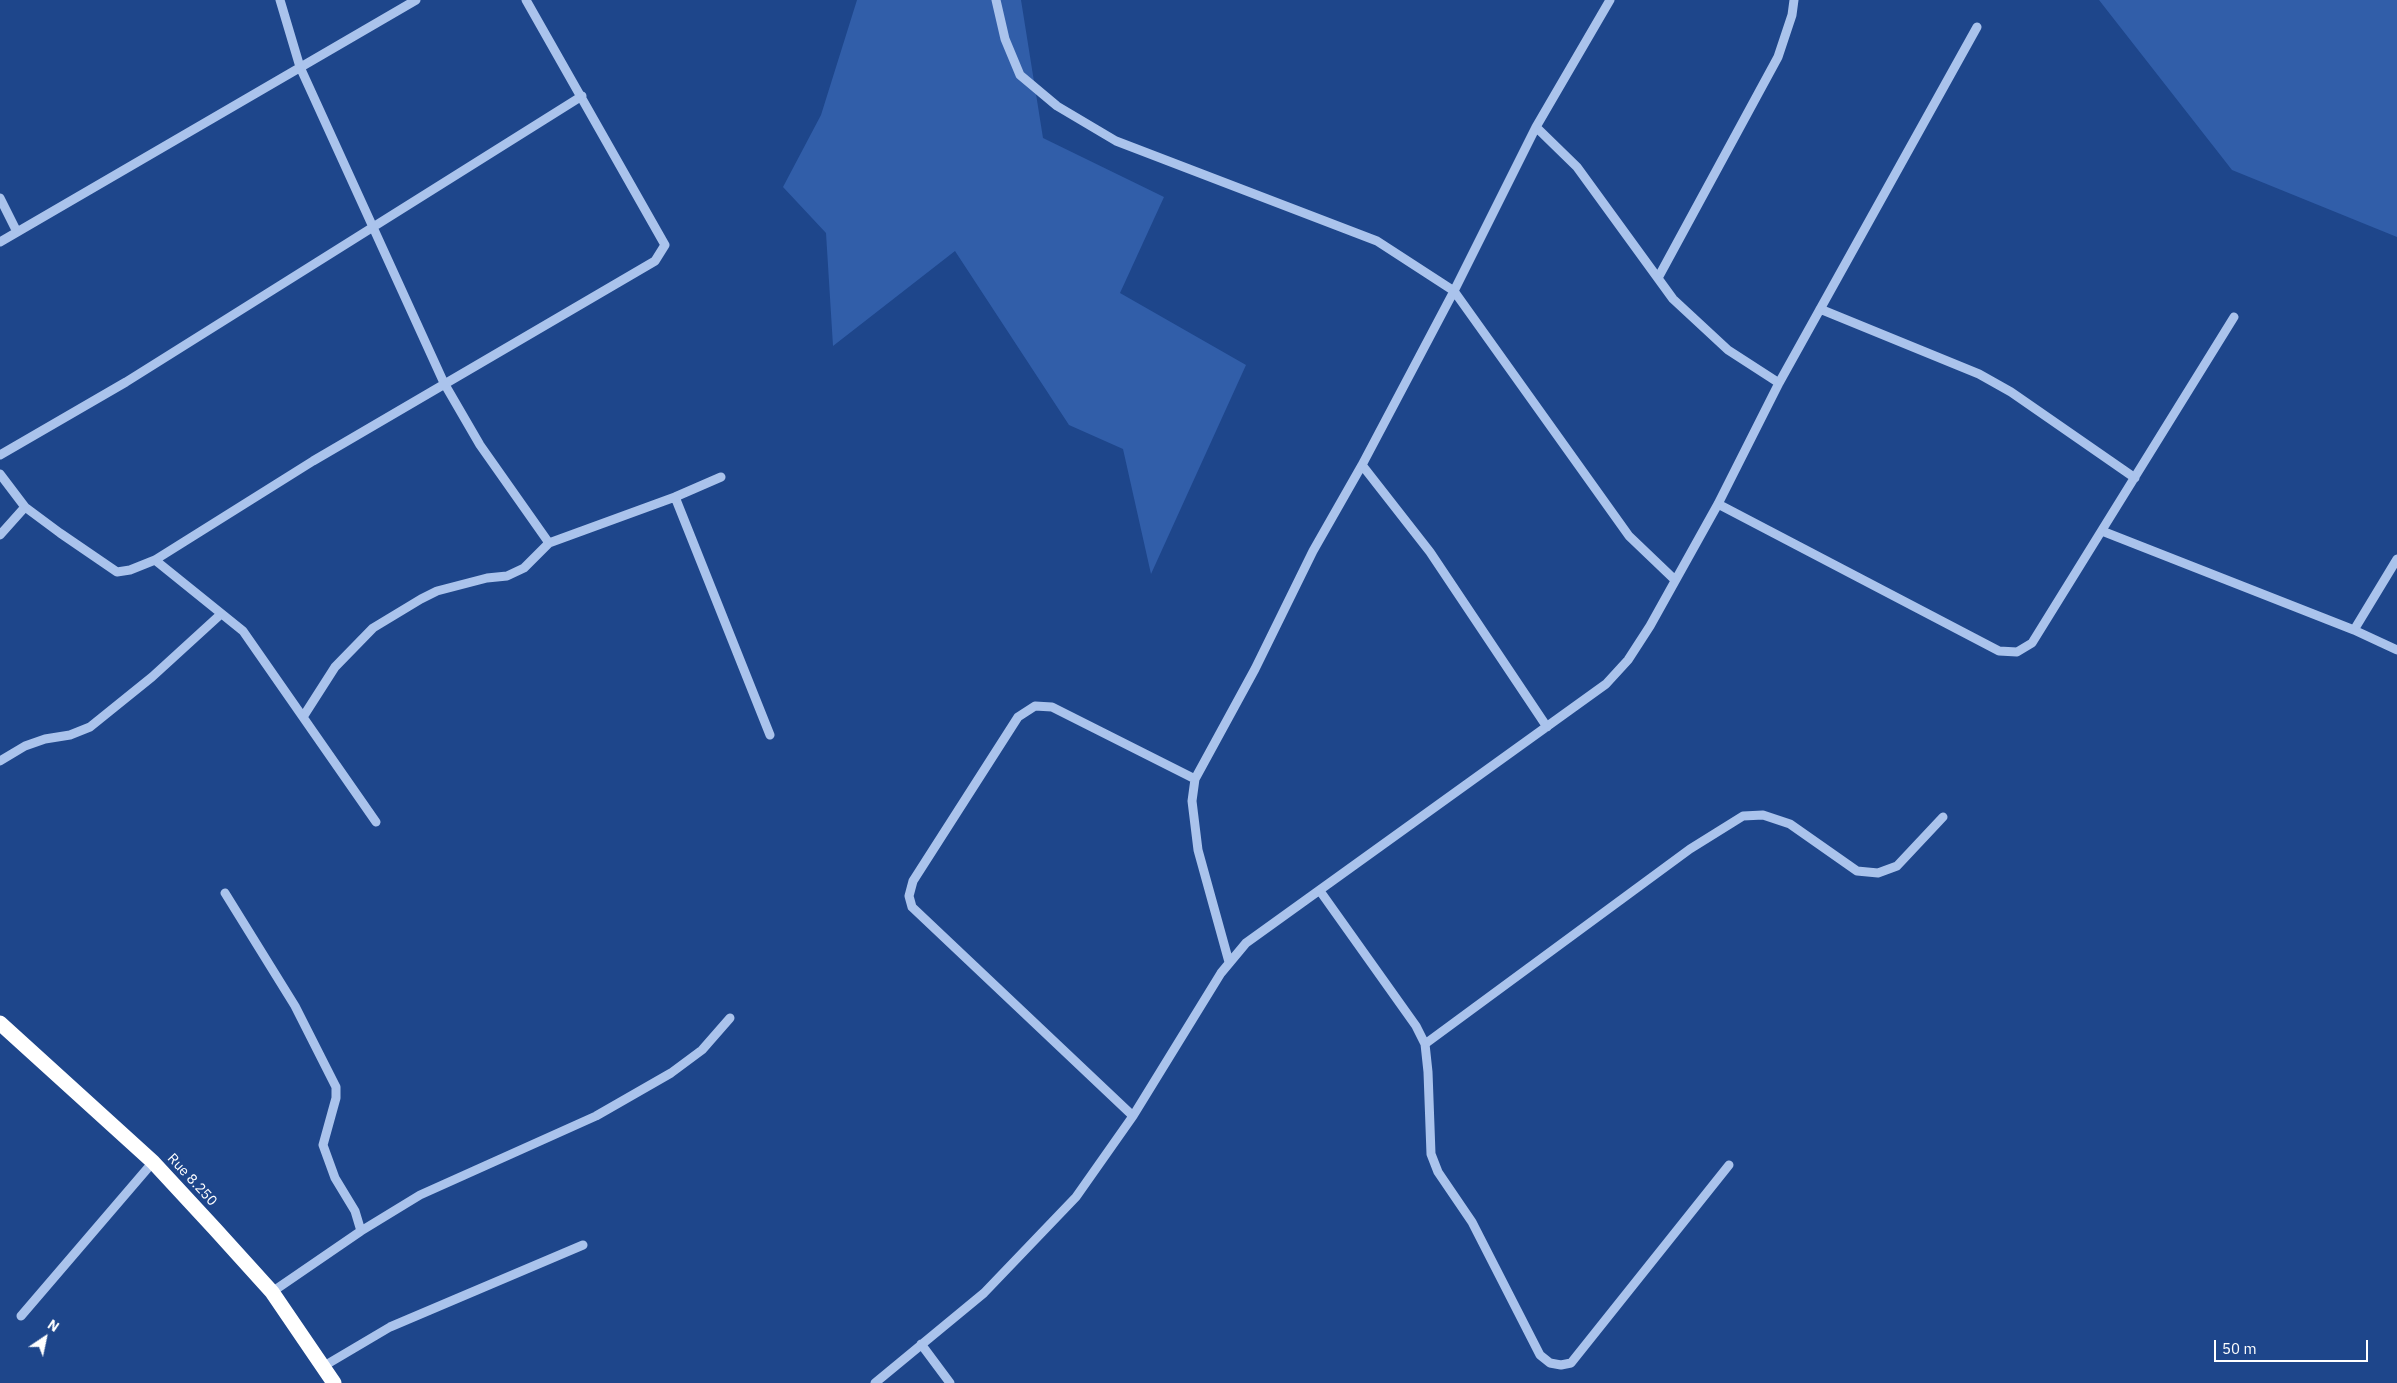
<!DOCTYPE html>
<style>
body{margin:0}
#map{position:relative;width:2397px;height:1383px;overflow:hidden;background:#1e468b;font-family:"IBM Plex Sans",sans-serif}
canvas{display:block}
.north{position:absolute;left:20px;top:1313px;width:50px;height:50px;-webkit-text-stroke:4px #1e468b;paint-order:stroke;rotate:34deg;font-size:14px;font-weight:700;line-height:20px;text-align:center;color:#fff}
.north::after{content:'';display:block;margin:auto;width:18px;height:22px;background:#fff;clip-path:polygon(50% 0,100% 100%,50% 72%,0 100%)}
.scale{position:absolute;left:2214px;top:1340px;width:154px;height:22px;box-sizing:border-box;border:2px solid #fff;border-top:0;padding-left:6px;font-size:15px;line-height:18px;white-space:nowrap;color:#fff;-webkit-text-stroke:4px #1e468b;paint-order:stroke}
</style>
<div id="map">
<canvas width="2397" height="1383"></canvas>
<div class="north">N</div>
<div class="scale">50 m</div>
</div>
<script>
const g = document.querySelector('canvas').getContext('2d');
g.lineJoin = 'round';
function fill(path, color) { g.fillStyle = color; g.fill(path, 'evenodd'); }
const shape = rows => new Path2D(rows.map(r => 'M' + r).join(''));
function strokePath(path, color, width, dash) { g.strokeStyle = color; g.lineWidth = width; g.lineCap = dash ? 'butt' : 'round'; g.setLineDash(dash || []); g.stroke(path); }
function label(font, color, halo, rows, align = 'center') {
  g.font = font + ' "IBM Plex Sans",sans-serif'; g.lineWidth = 4.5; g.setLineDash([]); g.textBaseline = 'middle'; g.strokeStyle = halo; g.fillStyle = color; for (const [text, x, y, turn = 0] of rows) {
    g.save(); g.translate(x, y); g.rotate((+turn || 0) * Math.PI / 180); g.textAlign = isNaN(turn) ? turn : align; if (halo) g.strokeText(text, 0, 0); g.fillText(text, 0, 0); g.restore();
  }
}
fill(shape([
 [857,0,1021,0,1043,138,1164,197,1120,293,1246,365,1151,574,1123,449,1069,425,955,251,833,346,826,233,783,187,821,115],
 [2099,0,2397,0,2397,237,2232,170]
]), '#315ea9');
strokePath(shape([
 [280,0,300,67,444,383,480,445,549,543],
 [996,0,1005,39,1020,75,1057,106,1116,141,1377,241,1454,291,1536,127,1610,0],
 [1536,127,1577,167,1673,299,1728,350,1779,383],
 [0,198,17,232],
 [0,242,416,0],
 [1658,278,1778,57,1792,15,1794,0],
 [1820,309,1979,374,2011,392,2135,478],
 [0,455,126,382,582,96],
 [1362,465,1430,552,1547,727],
 [0,474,25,507,60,533,117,572,130,570,155,560,313,461,655,261,665,245,526,0],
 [675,497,770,735],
 [1718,504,1999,651,2017,652,2032,643,2234,317],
 [2102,531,2354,630,2397,650],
 [0,535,25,507],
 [155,560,243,631,376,822],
 [2354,630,2397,559],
 [303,717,335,667,373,628,421,599,437,591,487,578,507,576,524,568,549,543,675,497,721,477],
 [0,761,25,746,45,739,70,735,90,727,152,677,221,614],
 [1320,891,1416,1026,1425,1044,1428,1072,1431,1154,1438,1172,1472,1222,1540,1355,1550,1363,1561,1365,1571,1363,1729,1165],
 [225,893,295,1006,336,1087,336,1098,323,1145,335,1178,355,1211,361,1231],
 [1229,962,1198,850,1192,801,1195,779,1255,669,1313,551,1362,465,1454,291,1629,536,1675,580],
 [1425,1044,1690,849,1743,816,1763,815,1790,824,1857,871,1878,873,1897,866,1943,817],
 [1133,1116,912,907,909,896,913,881,1018,717,1035,706,1052,707,1195,779],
 [272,1292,361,1231,420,1195,596,1116,671,1073,702,1050,730,1018],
 [21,1316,153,1162],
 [921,1344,950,1383],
 [324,1366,390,1327,583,1245],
 [875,1383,984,1293,1076,1197,1133,1116,1221,973,1246,943,1606,684,1628,660,1650,626,1718,504,1779,383,1977,27]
]), '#aac3ec', 9);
strokePath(shape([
 [0,1023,153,1162,215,1229,272,1292,334,1383]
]), '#fff', 15);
label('14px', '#fff', '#1e468b', [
 ["Rue 8.250",192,1180,47]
]);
</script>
